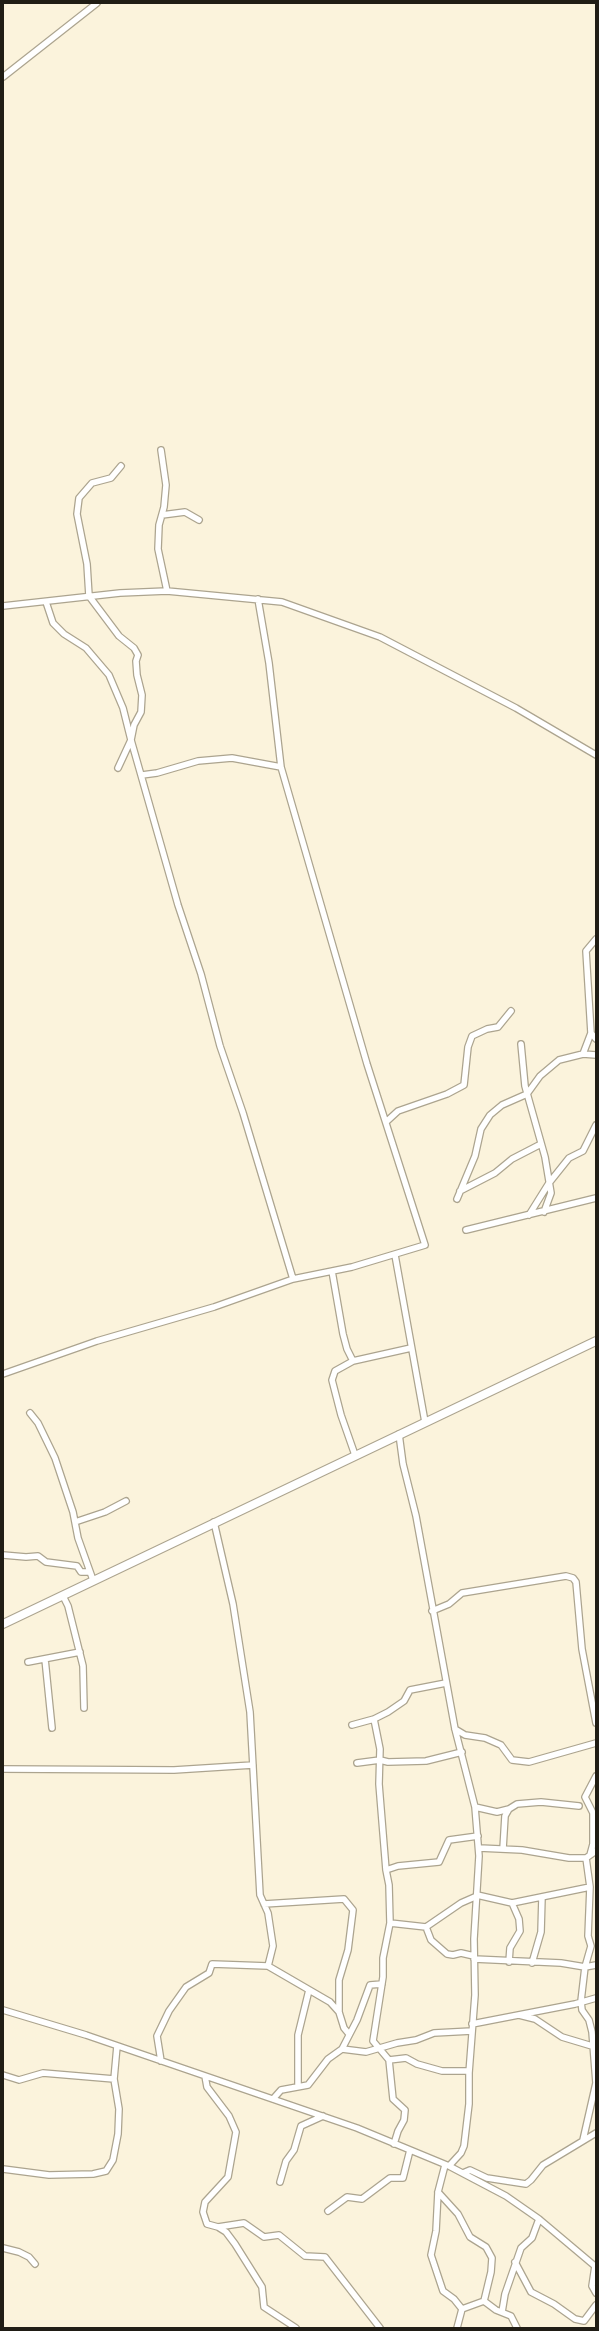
<!DOCTYPE html>
<style>
body{margin:0}
#map{position:relative;width:599px;height:2331px;overflow:hidden;background:#fbf3dc;font-family:Mulish,sans-serif}
canvas{display:block}
.frame{position:absolute;inset:0;border:4px solid #201d15;pointer-events:none}
</style>
<div id="map">
<canvas width="599" height="2331"></canvas>
<div class="frame"></div>
</div>
<script>
const g = document.querySelector('canvas').getContext('2d');
g.lineJoin = 'round';
const shape = rows => new Path2D(rows.map(r => 'M' + r).join(''));
function strokePath(path, color, width, dash) { g.strokeStyle = color; g.lineWidth = width; g.lineCap = dash ? 'butt' : 'round'; g.setLineDash(dash || []); g.stroke(path); }
const minor = shape([
 [3,77,97,3],
 [161,450,166,485,164,507,159,525,158,549,167,591],
 [121,466,111,478,92,483,79,498,77,514,87,564,89,596,119,636,134,648,138,655,136,661,137,675,142,695,141,712,134,725,131,740,178,905,201,974,220,1046,243,1113,293,1279],
 [162,515,185,512,199,520],
 [46,602,53,623,64,634,86,648,109,675,123,708,131,740,118,768],
 [3,606,120,593,167,591,282,602,380,637,516,708,596,755],
 [142,775,157,773,198,761,232,758,281,767],
 [596,939,586,951,591,1033,596,1039],
 [521,1044,525,1086,545,1157,551,1193,544,1212],
 [583,1054,596,1055],
 [386,1122,398,1111,447,1094,464,1085,468,1047,472,1036,487,1029,498,1027,511,1011],
 [460,1191,495,1173,512,1159,541,1144],
 [457,1199,475,1156,481,1129,490,1115,502,1105,527,1094,540,1076,559,1060,583,1054,591,1033],
 [529,1215,549,1183,569,1158,583,1151,596,1125],
 [466,1230,596,1198],
 [395,1255,425,1422],
 [332,1271,343,1334,347,1349,353,1361,335,1371,332,1380,341,1415,355,1455],
 [353,1361,411,1348],
 [3,1374,97,1341,214,1307,293,1279,352,1267,425,1245,367,1064,281,767,269,663,258,599],
 [30,1413,38,1423,55,1458,73,1512,78,1538,93,1580],
 [399,1434,403,1464,416,1516,455,1729,475,1807,479,1856,474,1939,475,1995,469,2073,469,2104,464,2146,461,2153,449,2166],
 [75,1522,105,1512,126,1501],
 [3,1555,26,1557,38,1556,46,1562,77,1566,81,1572,90,1572],
 [63,1596,68,1606,83,1666,84,1708],
 [432,1611,449,1604,462,1593,566,1576,573,1578,576,1582,582,1649,596,1723],
 [45,1659,52,1728],
 [28,1662,80,1652],
 [374,1719,380,1749,379,1784,386,1870,389,1885,390,1923,383,1958,383,1977,373,2041,389,2060,393,2099,405,2110,404,2120,398,2131,394,2144],
 [352,1725,374,1719,388,1712,404,1701,410,1690,446,1683],
 [455,1729,465,1735,485,1738,501,1745,512,1760,529,1762,596,1743],
 [357,1763,380,1760,388,1762,426,1761,462,1752],
 [3,1769,174,1770,253,1765],
 [475,1807,497,1812,509,1809,517,1804,541,1802,579,1806],
 [479,1848,522,1850,569,1858,586,1858,596,1851],
 [503,1849,505,1816,509,1809],
 [590,1855,593,1844,593,1813,585,1797,596,1776],
 [386,1870,398,1866,439,1862,449,1840,478,1836],
 [477,1895,512,1903,590,1887],
 [264,1904,344,1899,353,1910,348,1950,339,1980,339,2012],
 [390,1923,426,1927,461,1903,477,1896],
 [426,1927,431,1940,447,1954,453,1955,461,1953,474,1956],
 [474,1959,561,1963,585,1967,596,1965],
 [509,1962,510,1948,520,1931,519,1919,512,1903],
 [532,1963,541,1932,542,1897],
 [268,1966,330,2002,339,2012,344,2028,349,2034],
 [3,2010,86,2035,357,2128,449,2166,506,2196,539,2219,596,2267],
 [519,2015,535,2019,562,2037,592,2046],
 [472,2024,575,2004,596,1998],
 [342,2049,357,2020,370,1985,382,1984],
 [389,2060,406,2058,417,2064,442,2071,469,2071],
 [161,2061,157,2036,169,2011,186,1987,209,1973,212,1964,268,1966,273,1946,268,1913,260,1895,250,1712,233,1604,214,1522],
 [3,2075,19,2080,43,2073,114,2079],
 [205,2076,207,2087,229,2116,236,2132,228,2177,205,2202,203,2212,207,2224,218,2227,226,2232,235,2244,262,2287,264,2307,296,2328],
 [298,2086,298,2035,309,1990],
 [273,2099,281,2090,308,2085,328,2059,342,2049,366,2052,397,2043,416,2040,434,2033,472,2031],
 [583,2140,596,2083,592,2032,589,2020,582,2010,581,2001,585,1967,591,1946,588,1936,590,1887,586,1858],
 [445,2165,438,2192,436,2231,431,2255,443,2291,454,2299,462,2309],
 [3,2169,49,2175,93,2174,106,2171,113,2160,118,2134,119,2109,114,2079,117,2046],
 [463,2173,470,2170,487,2178,526,2184,531,2180,543,2165,596,2133],
 [280,2182,286,2161,294,2150,301,2126,323,2116],
 [438,2192,458,2214,470,2237,486,2247,492,2258,491,2272,484,2301,496,2310,511,2316,517,2328],
 [328,2211,347,2197,362,2199,390,2178,403,2178,410,2150],
 [218,2227,244,2223,264,2237,279,2235,305,2256,325,2257,380,2328],
 [3,2248,19,2252,29,2257,35,2264],
 [515,2262,531,2292,554,2304,575,2319,584,2321,596,2305],
 [595,2266,592,2286,596,2293],
 [502,2312,505,2294,521,2248,532,2238,539,2219],
 [457,2328,462,2309,484,2301]
]);
const highway = shape([
 [3,1624,596,1341]
]);
strokePath(minor, '#aca48f', 8);
strokePath(highway, '#aca48f', 10);
strokePath(minor, '#fff', 5.5);
strokePath(highway, '#fff', 8);
</script>
